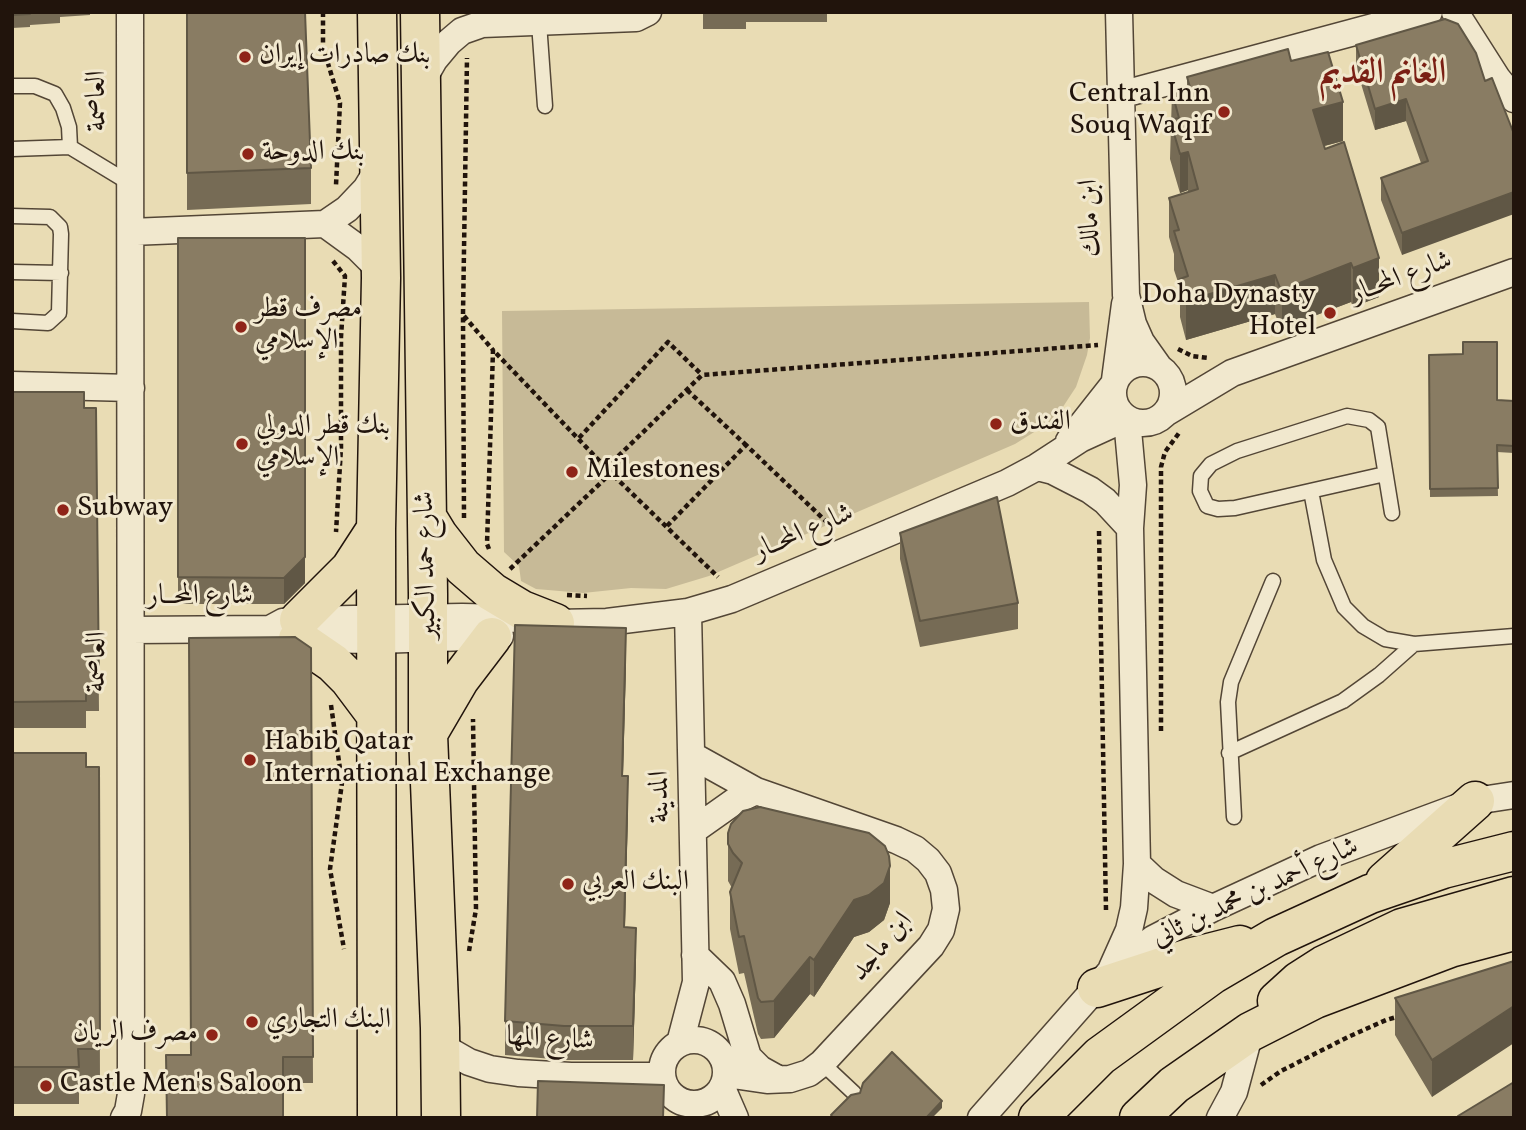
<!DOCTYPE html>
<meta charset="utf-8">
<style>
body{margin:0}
#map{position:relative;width:1526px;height:1130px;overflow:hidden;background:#e9dcb4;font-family:Vollkorn,serif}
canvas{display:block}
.frame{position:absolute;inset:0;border:14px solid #21140c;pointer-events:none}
</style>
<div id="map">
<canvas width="1526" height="1130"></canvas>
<div class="frame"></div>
</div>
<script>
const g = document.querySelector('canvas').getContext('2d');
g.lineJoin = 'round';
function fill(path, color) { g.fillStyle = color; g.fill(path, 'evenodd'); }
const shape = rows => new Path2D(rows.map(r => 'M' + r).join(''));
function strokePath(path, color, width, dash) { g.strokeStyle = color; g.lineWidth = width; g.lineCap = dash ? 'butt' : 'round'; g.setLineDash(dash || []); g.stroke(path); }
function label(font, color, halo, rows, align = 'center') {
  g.font = font + ' Vollkorn,Amiri,serif'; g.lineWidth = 6; g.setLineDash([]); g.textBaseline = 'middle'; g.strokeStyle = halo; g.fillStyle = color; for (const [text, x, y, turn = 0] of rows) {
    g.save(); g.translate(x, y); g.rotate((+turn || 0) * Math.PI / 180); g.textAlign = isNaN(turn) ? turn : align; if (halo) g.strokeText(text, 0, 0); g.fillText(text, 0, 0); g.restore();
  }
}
fill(shape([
 [1089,302,1090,338,1087,355,1076,387,1055,419,1015,444,709,576,666,589,631,588,583,593,536,589,521,581,519,566,504,552,502,311]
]), '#c7ba97');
const service = shape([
 [539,23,545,106],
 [12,86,35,86,55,94,63,108,69,127,70,147],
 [12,149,70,147,131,184],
 [12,216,50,217,60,227,61,234,59,313,48,323,12,321],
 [12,272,61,273],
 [1385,474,1235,508,1218,509,1207,506,1200,491,1201,476,1211,464,1237,451,1347,416,1369,420,1378,427,1392,513],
 [1311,491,1324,560,1344,607,1363,626,1385,639,1414,644],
 [1229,753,1343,701,1379,675,1414,644,1514,636],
 [1234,817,1228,702,1231,682,1273,581],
 [822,1063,854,1093]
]);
const minor = shape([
 [1119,12,1126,295,1133,324,1141,342,1158,366],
 [1455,12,1497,78,1514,99],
 [422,81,434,60,449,42,462,31,482,24,636,18,648,12],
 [1120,95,1429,12],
 [325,224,358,248,372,262,381,278],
 [131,232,325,224,347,209,366,189,380,166],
 '1113 393a30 30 0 1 1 60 0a30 30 0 1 1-60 0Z',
 [1115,380,1125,304],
 [12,385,131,388],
 [1167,412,1232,373,1514,272],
 [1069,441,1114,384],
 [1037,467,1053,471,1090,490,1105,501,1130,528],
 [131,630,270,629,283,622,299,620,462,617,509,618,555,623,607,622,688,612,732,599,1007,483,1037,467,1080,439,1126,418],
 [297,639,376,640,500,636],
 [693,756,756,791,896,840,915,849,928,860,938,873,944,890,946,909,941,930,931,946,822,1063,809,1073,790,1079,767,1080,726,1074],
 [694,830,735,801,756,791],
 [1137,864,1154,880,1176,894,1213,908],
 [695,955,722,981,732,1004,748,1057,760,1069,778,1079],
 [1112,968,1129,930,1134,908,1137,864,1130,528,1133,485,1127,419],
 '662 1072a32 32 0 1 1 64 0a32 32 0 1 1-64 0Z',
 [680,1043,696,982,688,612],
 [441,1046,469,1062,490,1069,518,1073,571,1076,662,1076],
 [722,1088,735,1118],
 [124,1118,128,1111,131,1094,130,12],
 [981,1118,1110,972,1153,939,1213,908,1321,858,1475,801,1514,795],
 [1220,1118,1234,1092,1250,1032]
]);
const primary = shape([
 [377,12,381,278,376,529,377,1118],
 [420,12,428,594,428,734,440,1028,441,1118],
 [427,517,438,535,463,567,492,592,522,610,555,623],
 [299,620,350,569,376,529],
 [298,639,333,663,349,679,376,715],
 [429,732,460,679,492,637],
 [1385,881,1475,801],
 [1097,988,1189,958,1240,945],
 [1277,1001,1299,981,1324,965,1402,928,1514,896],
 [1038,1118,1100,1056,1213,974,1276,937,1370,894,1443,869,1514,851],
 [1139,1118,1174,1085,1250,1032,1315,999,1450,948,1514,931]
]);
strokePath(service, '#534636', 17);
strokePath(minor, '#534636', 29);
strokePath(primary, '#21140c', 41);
strokePath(shape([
 [323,12,323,47,340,103,336,185],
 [333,261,345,276,341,337,341,448,336,532],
 [464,316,493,350],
 [1178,349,1192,356,1209,358],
 [687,390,746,445],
 [579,438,668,342,702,375],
 [606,468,702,375,1098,345],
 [464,518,463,314,467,58],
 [667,526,746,445,834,529,832,530],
 [1099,531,1106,910,1109,910],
 [489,549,487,544,493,350,611,473,718,577],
 [510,569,611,473],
 [567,595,587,596],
 [331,705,342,783,330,869,344,949],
 [1161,731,1161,467,1165,452,1179,433],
 [469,951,476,909,473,719],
 [1261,1085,1281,1071,1348,1037,1386,1020,1400,1016]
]), '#21140c', 4.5, [5, 3.5]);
strokePath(service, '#f1e8ce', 14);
strokePath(minor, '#f1e8ce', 26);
strokePath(primary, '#e9dcb4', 38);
fill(shape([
 [12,12,90,12,90,15,60,17,60,23,30,25,30,27,12,28],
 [187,12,311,168,311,204,187,210],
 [703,12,827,12,827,22,746,22,746,29,703,29],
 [1356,45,1476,53,1402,255,1381,200,1381,178,1421,163,1406,121,1375,130,1356,67],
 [1291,61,1343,141,1324,146,1379,297,1353,307,1351,302,1298,322,1298,326,1282,332,1275,314,1186,340,1180,317,1180,288,1174,270,1174,254,1169,237,1169,198,1188,192,1188,190,1180,193,1170,159,1172,92,1187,88,1187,77],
 [178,238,305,583,284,604,178,604],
 [1429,355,1497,400,1514,401,1514,453,1497,452,1498,496,1430,497],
 [12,392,84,408,96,408,99,711,86,711,86,728,12,728],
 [900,533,1018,603,1018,629,920,647,900,559],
 [311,648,313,1083,283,1083,191,1055],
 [626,662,623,776,628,810,625,927,636,962,633,1060,564,1060,505,1055,505,1021],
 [12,753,86,767,99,767,100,1086,79,1086,79,1104,12,1104],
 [728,833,890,903,884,920,869,932,854,937,814,997,810,994,774,1038,761,1039,758,1034,744,973,739,974,730,929,730,892,732,888,728,881],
 [1514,961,1432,1097,1395,1035,1395,998]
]), '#766b55');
fill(shape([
 [1406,99,1406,121,1375,130,1375,109],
 [1343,102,1343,141,1313,149,1313,110],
 [1188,152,1188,190,1180,193,1180,154],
 [1514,192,1514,214,1402,255,1402,233],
 [1379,258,1379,297,1353,307,1353,268],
 [1351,263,1351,302,1298,322,1298,326,1282,332,1282,293,1297,284],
 [1275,275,1275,314,1186,340,1186,301],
 [305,557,305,583,284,604,284,578],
 [626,628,626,662,622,810,622,776],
 [628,776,628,810,624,961,624,927],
 [890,866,890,903,884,920,869,932,854,937,814,997,814,960,854,900],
 [636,928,636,962,633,1060,633,1026],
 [810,957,810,994,774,1038,774,1001],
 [1514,1006,1514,1043,1432,1097,1432,1060],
 [942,1101,942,1108,932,1118,926,1118]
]), '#605745');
const building = shape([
 [12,12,30,12,30,14,12,15,12,12],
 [187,12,305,12,311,168,187,173,187,12],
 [1445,19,1458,24,1476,53,1485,81,1492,78,1514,134,1514,192,1402,233,1381,178,1428,161,1406,99,1375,109,1356,45,1445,19],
 [1288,49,1291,61,1328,52,1343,102,1313,110,1325,149,1344,142,1379,258,1353,268,1351,263,1297,284,1298,287,1282,293,1275,275,1186,301,1180,279,1188,276,1174,231,1179,230,1169,198,1198,189,1188,152,1180,154,1170,120,1179,118,1172,92,1190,87,1187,77,1288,49],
 [178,238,305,238,305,557,284,578,178,577,178,238],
 [1463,342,1497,342,1497,400,1514,401,1514,446,1497,445,1498,488,1430,489,1429,355,1463,354,1463,342],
 [12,392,84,392,84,408,96,408,99,685,86,685,86,701,12,702,12,392],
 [997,497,1018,603,920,621,900,533,997,497],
 [515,625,626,628,622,776,628,776,624,927,636,928,633,1026,564,1026,505,1021,515,625],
 [295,637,311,648,313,1057,283,1057,283,1118,167,1118,166,1055,191,1055,189,638,295,637],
 [12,753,86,753,86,767,99,767,100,1049,78,1049,79,1067,12,1067,12,753],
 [760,807,869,833,885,846,889,856,890,866,884,883,869,895,854,900,814,960,810,957,774,1001,761,1002,758,998,744,936,739,937,730,892,742,863,733,853,728,844,728,833,731,824,743,811,760,807],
 [1514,961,1514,1006,1432,1060,1395,998,1514,961],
 [892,1052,942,1101,926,1118,833,1118,831,1115,851,1095,860,1093,863,1083,892,1052],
 [538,1081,664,1085,663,1118,537,1118,538,1081],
 [1514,1082,1514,1118,1460,1118,1458,1116,1514,1082]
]);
fill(building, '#897c63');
strokePath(building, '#605745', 2);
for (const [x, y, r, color] of [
 [245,57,7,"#8f2418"],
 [1224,112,7,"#8f2418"],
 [248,154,7,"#8f2418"],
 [1330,313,7,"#8f2418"],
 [241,327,7,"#8f2418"],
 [996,424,7,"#8f2418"],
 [242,444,7,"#8f2418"],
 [572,472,7,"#8f2418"],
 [63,510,7,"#8f2418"],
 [250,760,7,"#8f2418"],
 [568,884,7,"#8f2418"],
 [252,1022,7,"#8f2418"],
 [212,1035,7,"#8f2418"],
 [46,1086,7,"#8f2418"]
]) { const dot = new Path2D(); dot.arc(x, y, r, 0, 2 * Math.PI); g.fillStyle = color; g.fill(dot); strokePath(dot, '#f1e8ce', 2.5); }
label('28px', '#21140c', '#f1e8ce', [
 ["بنك صادرات إيران",259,57],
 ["Central Inn",1210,96,"right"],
 ["Souq Waqif",1210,128,"right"],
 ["بنك الدوحة",262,154],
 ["Doha Dynasty",1316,297,"right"],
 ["Hotel",1316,329,"right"],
 ["مصرف قطر",255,311],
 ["الإسلامي",255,343],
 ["الفندق",1010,424],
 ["بنك قطر الدولي",256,428],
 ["الإسلامي",256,460],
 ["Milestones",586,472],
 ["Subway",77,510],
 ["Habib Qatar",264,744],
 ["International Exchange",264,776],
 ["البنك العربي",582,884],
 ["البنك التجاري",266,1022],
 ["مصرف الريان",198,1035,"right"],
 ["Castle Men's Saloon",60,1086]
], 'left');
label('28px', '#21140c', '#f1e8ce', [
 ["العاصمة",99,101,-90],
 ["ابن مالك",1092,218,-92],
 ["شارع المحــار",1402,279,-20],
 ["شارع المحــار",804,534,-23],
 ["شارع حمد الكبير",428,565,-91],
 ["شارع المحــار",200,598],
 ["العاصمة",99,662,-89],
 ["المدينة",662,797,-91],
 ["شارع أحمد بن محمد بن ثاني",1256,894,-25],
 ["ابن ماجد",883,948,-50],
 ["شارع المها",550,1041,3]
]);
label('bold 35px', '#7a1f14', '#f1e8ce', [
 ["الغانم القديم",1383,76]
]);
</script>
